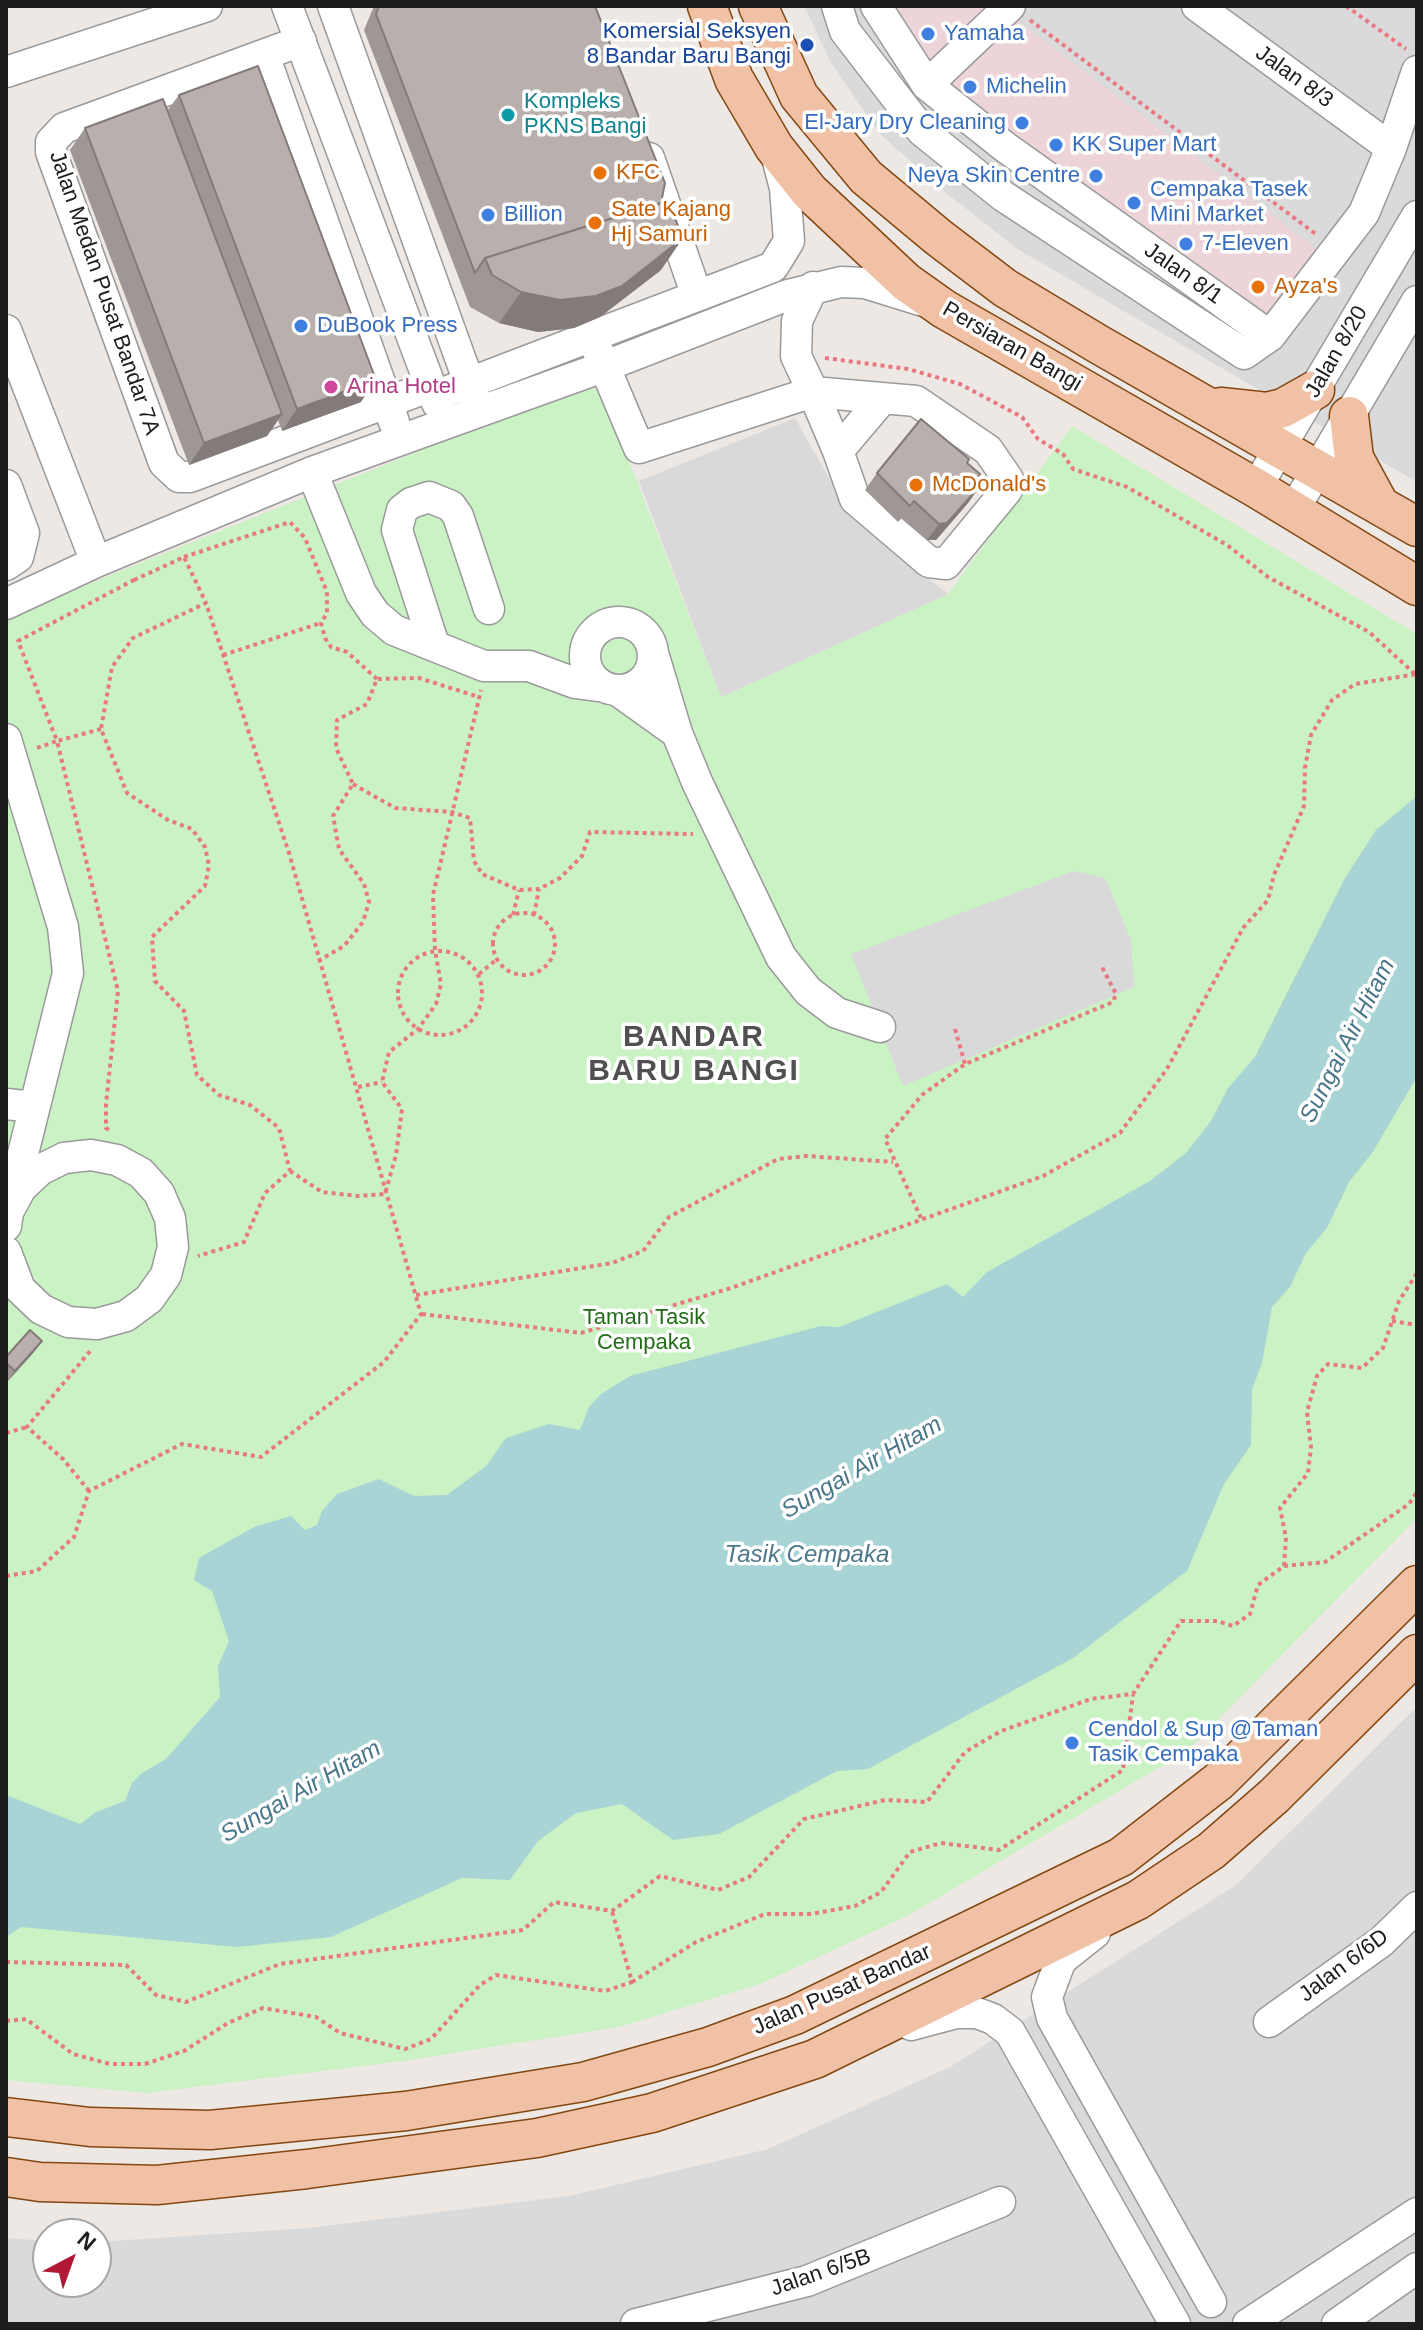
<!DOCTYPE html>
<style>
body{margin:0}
#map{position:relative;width:1423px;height:2330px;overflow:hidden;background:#ede8e4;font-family:Helvetica,sans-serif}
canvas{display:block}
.frame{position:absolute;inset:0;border:8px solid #1d1d1d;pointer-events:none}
.north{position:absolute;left:32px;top:2218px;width:80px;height:80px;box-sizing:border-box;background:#fff;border:2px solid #a5a5a5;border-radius:50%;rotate:41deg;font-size:22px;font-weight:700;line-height:32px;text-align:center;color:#1d1d1d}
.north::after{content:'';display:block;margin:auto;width:28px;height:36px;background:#b11836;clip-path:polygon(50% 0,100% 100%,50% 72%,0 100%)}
</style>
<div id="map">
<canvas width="1423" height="2330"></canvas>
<div class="frame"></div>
<div class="north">N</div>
</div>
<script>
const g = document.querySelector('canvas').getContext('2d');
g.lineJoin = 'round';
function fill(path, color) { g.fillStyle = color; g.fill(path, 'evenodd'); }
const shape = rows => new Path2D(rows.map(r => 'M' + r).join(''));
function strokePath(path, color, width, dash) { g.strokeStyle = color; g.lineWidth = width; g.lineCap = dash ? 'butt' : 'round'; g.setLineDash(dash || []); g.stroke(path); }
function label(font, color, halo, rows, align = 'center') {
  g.font = font + ' Helvetica,sans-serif'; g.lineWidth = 7; g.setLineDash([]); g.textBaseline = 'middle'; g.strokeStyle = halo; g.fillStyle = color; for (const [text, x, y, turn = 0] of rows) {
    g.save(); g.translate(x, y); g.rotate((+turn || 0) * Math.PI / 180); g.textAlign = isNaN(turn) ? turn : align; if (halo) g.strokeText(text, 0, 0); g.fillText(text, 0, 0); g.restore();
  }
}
fill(shape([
 [804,6,1417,6,1417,482,1019,250,946,193,880,134,830,61],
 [1417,1707,1417,2324,6,2324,6,2238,48,2241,48,2282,96,2282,96,2242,310,2228,569,2196,768,2149,950,2067,1236,1885]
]), '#dadada');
fill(shape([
 [885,6,998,6,1322,253,1269,322,927,73]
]), '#ecd4d8');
fill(shape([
 [584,385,598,391,607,405,721,697,948,594,1072,426,1417,634,1417,1518,1187,1751,909,1915,760,1984,619,2027,403,2061,147,2093,6,2080,6,617]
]), '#caf2c5');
fill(shape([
 [795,418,838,494,878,539,948,594,721,697,639,481],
 [1074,871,1105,878,1131,940,1134,987,903,1086,851,954]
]), '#d9d9d9');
fill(shape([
 [1417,796,1417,1077,1372,1153,1349,1182,1327,1228,1306,1253,1290,1287,1272,1307,1262,1363,1252,1389,1251,1445,1224,1484,1187,1571,1073,1658,868,1769,837,1771,719,1834,673,1840,622,1804,576,1813,538,1841,510,1880,462,1878,331,1937,237,1947,21,1927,6,1937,6,1795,80,1824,96,1812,125,1801,132,1783,142,1773,166,1759,220,1697,218,1666,229,1641,212,1591,194,1580,199,1558,254,1527,291,1516,305,1530,317,1525,322,1511,337,1494,379,1479,414,1496,447,1495,486,1466,506,1438,549,1424,580,1430,589,1407,601,1394,630,1376,821,1326,839,1327,947,1284,963,1297,987,1272,1150,1181,1186,1153,1211,1121,1228,1088,1255,1057,1345,878,1376,830]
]), '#a9d4d5');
const minor = shape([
 [287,6,437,403],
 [333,6,475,399],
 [837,6,845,31,922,131,1003,196,1244,354,1270,336,1364,213,1391,148,1417,71],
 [876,6,927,85,1005,147,1270,336],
 [1197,6,1391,148],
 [301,41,64,128,51,142,51,152,164,463,179,477,190,477,431,386],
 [264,55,394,422],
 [6,72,207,6],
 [927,85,1010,6],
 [649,158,697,296],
 [6,330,96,562],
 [592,337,639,448,813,392,916,401,988,450,1008,479,1007,490,946,564,929,562,855,499,838,451,813,392,796,356,797,321,813,287],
 [435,396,773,267,789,241,785,188,776,154],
 [838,451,883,398],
 [312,472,361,593,375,614,394,630,484,666,529,666,575,683,605,687],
 [6,485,24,533,18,557,6,565],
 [1256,488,1417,216],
 [1293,511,1417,301],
 [6,604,96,562,312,472,603,367,788,295,841,282,865,283,923,301],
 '585 656a34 34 0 1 1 68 0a34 34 0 1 1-68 0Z',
 [434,645,397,530,402,510,411,503,429,497,451,506,458,516,489,609],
 [653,653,677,733,697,782,781,957,808,991,837,1013,880,1027],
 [617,690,677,733],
 [6,739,63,927,68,973,12,1198],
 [6,1104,34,1107],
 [6,1226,8,1212,21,1188,40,1170,64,1158,91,1155,117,1160,141,1173,159,1193,170,1218,173,1247,166,1275,149,1299,126,1316,97,1324,68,1322,41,1309,20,1289,6,1252],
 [1095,1933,1061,1960,1047,1997,1052,2018,1211,2302],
 [1269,2022,1381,1942,1417,1907],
 [911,2025,956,2013,977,2013,993,2019,1010,2032,1175,2324],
 [636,2324,807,2281,1000,2202],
 [1248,2324,1417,2213],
 [1337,2324,1417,2268]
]);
const major = shape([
 [707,6,734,79,774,147,809,191,906,282,944,309,1256,488,1417,586],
 [758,6,799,96,866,177,938,237,1005,288,1098,344,1417,527],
 [1221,407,1267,412,1283,408,1315,390],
 [1349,416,1354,458,1379,504],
 [6,2117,90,2127,210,2130,406,2111,583,2082,708,2047,795,2015,1121,1857,1219,1781,1417,1585],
 [6,2177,40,2182,157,2185,307,2169,537,2138,652,2113,815,2059,1138,1900,1211,1851,1274,1796,1417,1654]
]);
strokePath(minor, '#9a9a9a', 33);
strokePath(major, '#834812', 41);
strokePath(shape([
 [1346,6,1406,49],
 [1030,20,1317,235],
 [825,358,908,369,960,384,1022,417,1038,439,1063,454,1073,469,1127,487,1227,545,1268,577,1369,632,1416,675],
 [184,557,290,522,305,538,327,592,327,613,321,623,325,638,331,647,347,652,377,679],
 [134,580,184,557,206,603],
 [223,655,321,623],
 [101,729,57,741,118,991,106,1104,106,1128,109,1130],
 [37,748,57,741,18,641,134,580],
 [353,784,395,808,452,812,470,818,474,861,482,874,519,890,539,889,560,878,582,856,590,832,693,834],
 '493 944a31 31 0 1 1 62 0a31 31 0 1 1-62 0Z',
 [513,915,519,890],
 [534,915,539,889],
 '398 993a42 42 0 1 1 84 0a42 42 0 1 1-84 0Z',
 [318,961,344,946,363,922,369,902,364,884,339,849,333,816,353,784,336,748,337,720,367,704,377,679,419,678,479,697],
 [479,974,496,960],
 [955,1029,965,1064],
 [358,1087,382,1082],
 [290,1171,322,1192,358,1196,385,1194,396,1155,402,1109,382,1082,389,1052,418,1029,436,1004,441,984,435,950,433,895,481,690],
 [921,1218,885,1139,922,1095,965,1064,1113,1002,1116,994,1102,967],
 [416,1295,612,1263,643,1251,669,1217,778,1159,807,1156,893,1162],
 [422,1314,581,1333,731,1288,1043,1176,1120,1133,1167,1069,1243,928,1268,900,1274,875,1304,806,1305,768,1311,735,1332,700,1355,684,1417,674],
 [1392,1321,1417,1325],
 [6,1433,27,1427],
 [89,1491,63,1459,27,1427,91,1350],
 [1284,1566,1325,1562,1409,1504,1417,1492],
 [6,1576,37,1571,74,1537,89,1491,182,1444,261,1457,384,1362,421,1314,289,853,206,603,133,638,112,667,101,729,127,793,168,820,192,829,205,847,209,865,205,886,152,937,155,981,184,1011,197,1075,219,1095,250,1105,279,1128,290,1171,265,1193,244,1242,198,1256],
 [6,1962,126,1965,156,1995,186,2002,280,1964,523,1930,554,1902,612,1911,660,1876,718,1890,749,1877,804,1819,885,1800,927,1802,965,1752,1001,1731,1091,1699,1133,1694,1181,1621,1217,1621,1233,1626,1250,1614,1258,1585,1284,1566,1286,1538,1280,1508,1308,1473,1311,1447,1307,1412,1317,1376,1328,1364,1362,1368,1383,1348,1399,1301,1417,1273],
 [632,1982,696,1942,765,1914,811,1914,855,1906,881,1892,910,1852,941,1843,999,1850,1123,1770,1133,1695],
 [6,2021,26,2019,73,2054,110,2064,145,2064,184,2051,228,2023,263,2008,316,2017,340,2033,405,2049,431,2039,480,1985,496,1975,605,1991,632,1982,612,1911]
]), '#e87983', 4, [4, 4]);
strokePath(minor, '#fff', 30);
strokePath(major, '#f0c1a5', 38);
fill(shape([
 [374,6,595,6,661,203,661,270,600,317,574,328,538,332,499,323,470,307,364,30],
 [179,95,361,402,282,431,278,420,267,436,189,465,70,150,85,128,167,111],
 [967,463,976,481,980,486,968,503,936,540,927,540,902,518,898,522,865,490,877,473],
 [34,1352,7,1382,6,1381,6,1357]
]), '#9f9795');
fill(shape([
 [683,238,661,270,600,317,574,328,538,332,499,323,521,292],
 [376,380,361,402,282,431,297,409],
 [282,414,267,436,189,465,204,443],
 [980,486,968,503,936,540,927,540,939,524],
 [42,1341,34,1352,7,1382,15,1371]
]), '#827b79');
const building = shape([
 [379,6,595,6,665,183,661,203,485,258,475,273,376,14,379,6],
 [258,66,376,380,297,409,179,95,258,66],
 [163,99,282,414,204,443,85,128,163,99],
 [668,201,683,238,622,286,596,296,560,300,521,292,492,275,485,258,668,201],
 [921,419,969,459,967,463,980,474,976,481,980,486,947,523,939,524,914,501,910,506,877,473,921,419],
 [30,1330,42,1341,15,1371,6,1363,6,1357,30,1330]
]);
fill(building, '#b9b0ad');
strokePath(building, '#827b79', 2);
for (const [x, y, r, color] of [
 [928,34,8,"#3f7fe0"],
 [807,45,8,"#1a4fb4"],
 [970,87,8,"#3f7fe0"],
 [508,115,8,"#0f9aa8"],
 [1022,123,8,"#3f7fe0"],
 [1056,145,8,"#3f7fe0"],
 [600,173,8,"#e8710a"],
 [1096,176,8,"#3f7fe0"],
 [1134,203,8,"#3f7fe0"],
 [488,215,8,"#3f7fe0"],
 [595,223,8,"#e8710a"],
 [1186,244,8,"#3f7fe0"],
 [1258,287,8,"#e8710a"],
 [301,326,8,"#3f7fe0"],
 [331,387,8,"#d1479c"],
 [916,485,8,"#e8710a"],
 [1072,1743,8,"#3f7fe0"]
]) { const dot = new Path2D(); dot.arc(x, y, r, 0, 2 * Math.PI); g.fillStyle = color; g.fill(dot); strokePath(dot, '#fff', 3); }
label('22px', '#164399', '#fff', [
 ["Komersial Seksyen",791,32],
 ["8 Bandar Baru Bangi",791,57]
], 'right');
label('22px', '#366cbe', '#fff', [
 ["Yamaha",944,34],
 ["Michelin",986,87],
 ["El-Jary Dry Cleaning",1006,123,"right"],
 ["KK Super Mart",1072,145],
 ["Neya Skin Centre",1080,176,"right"],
 ["Cempaka Tasek",1150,190],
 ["Mini Market",1150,215],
 ["Billion",504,215],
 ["7-Eleven",1202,244],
 ["DuBook Press",317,326],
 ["Cendol & Sup @Taman",1088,1730],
 ["Tasik Cempaka",1088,1755]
], 'left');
label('22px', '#1d1d1d', '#fff', [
 ["Jalan 8/3",1294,77,36],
 ["Jalan 8/1",1183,274,35],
 ["Jalan Medan Pusat Bandar 7A",104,293,71],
 ["Persiaran Bangi",1012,347,30],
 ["Jalan 8/20",1337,352,-60],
 ["Jalan 6/6D",1344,1966,-37],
 ["Jalan Pusat Bandar",842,1990,-24],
 ["Jalan 6/5B",821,2273,-19]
]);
label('22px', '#0d838f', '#fff', [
 ["Kompleks",524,102],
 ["PKNS Bangi",524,127]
], 'left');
label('22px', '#c56008', '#fff', [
 ["KFC",616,173],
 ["Sate Kajang",611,210],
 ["Hj Samuri",611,235],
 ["Ayza's",1274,287],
 ["McDonald's",932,485]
], 'left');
label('22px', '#b23c85', '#fff', [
 ["Arina Hotel",347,387]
], 'left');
label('22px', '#226d18', '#fff', [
 ["Taman Tasik",644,1318],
 ["Cempaka",644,1343]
]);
label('italic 24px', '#4b778b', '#fff', [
 ["Sungai Air Hitam",1348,1041,-63],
 ["Sungai Air Hitam",862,1468,-30],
 ["Tasik Cempaka",807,1555],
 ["Sungai Air Hitam",301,1792,-30]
]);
g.letterSpacing = '2px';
label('bold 30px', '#505050', '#fff', [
 ["BANDAR",694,1038],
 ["BARU BANGI",694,1072]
]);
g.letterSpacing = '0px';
</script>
